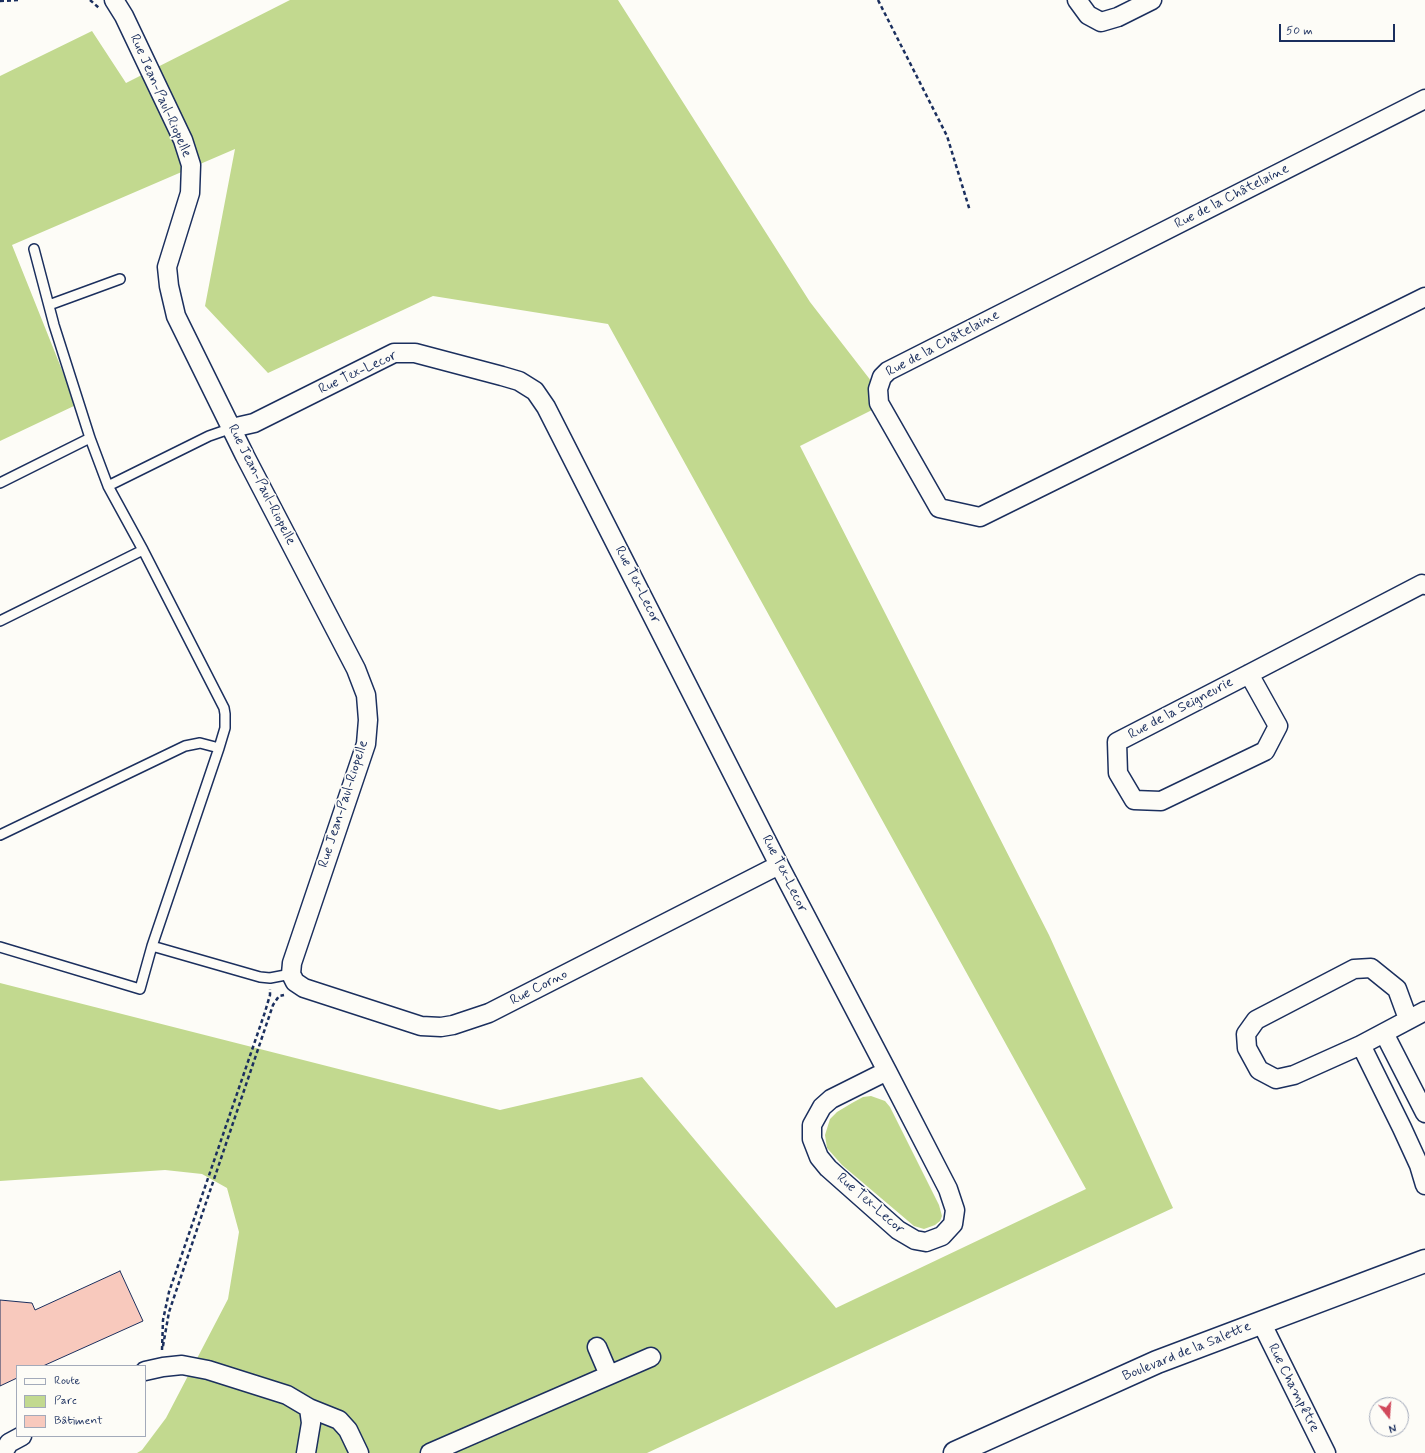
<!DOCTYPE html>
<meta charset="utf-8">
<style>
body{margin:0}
#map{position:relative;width:1425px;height:1453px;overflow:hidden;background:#fdfcf7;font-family:Mynerve,sans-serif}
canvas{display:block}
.legend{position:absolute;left:16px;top:1365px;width:130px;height:72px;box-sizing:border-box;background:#fdfcf7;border:1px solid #a3aaba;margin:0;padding:5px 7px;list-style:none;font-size:12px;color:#1b2f5e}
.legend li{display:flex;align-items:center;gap:8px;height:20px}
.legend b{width:20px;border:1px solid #a3aaba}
.north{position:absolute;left:1369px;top:1397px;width:40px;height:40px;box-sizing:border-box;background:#fdfcf7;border:1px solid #a3aaba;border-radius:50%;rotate:163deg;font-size:11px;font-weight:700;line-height:16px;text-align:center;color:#1b2f5e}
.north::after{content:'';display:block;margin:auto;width:14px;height:18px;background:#d1495b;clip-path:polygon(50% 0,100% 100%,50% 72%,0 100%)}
.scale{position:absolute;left:1279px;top:24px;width:116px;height:18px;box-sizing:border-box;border:2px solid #1b2f5e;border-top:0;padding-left:5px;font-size:12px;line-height:14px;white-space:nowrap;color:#1b2f5e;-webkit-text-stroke:3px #fdfcf7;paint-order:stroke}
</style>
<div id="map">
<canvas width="1425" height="1453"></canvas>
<ul class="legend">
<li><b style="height:5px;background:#fdfcf7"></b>Route</li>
<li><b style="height:11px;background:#c2d98f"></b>Parc</li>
<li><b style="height:11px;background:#f8c9bd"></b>Bâtiment</li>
</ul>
<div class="north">N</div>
<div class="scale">50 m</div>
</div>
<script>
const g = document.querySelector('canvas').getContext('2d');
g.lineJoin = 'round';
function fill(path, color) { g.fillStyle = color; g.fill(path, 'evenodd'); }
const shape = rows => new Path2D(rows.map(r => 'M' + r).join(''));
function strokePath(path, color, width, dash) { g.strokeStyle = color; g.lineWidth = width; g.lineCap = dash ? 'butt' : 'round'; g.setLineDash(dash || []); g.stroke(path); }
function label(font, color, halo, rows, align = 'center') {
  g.font = font + ' Mynerve,sans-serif'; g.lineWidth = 3.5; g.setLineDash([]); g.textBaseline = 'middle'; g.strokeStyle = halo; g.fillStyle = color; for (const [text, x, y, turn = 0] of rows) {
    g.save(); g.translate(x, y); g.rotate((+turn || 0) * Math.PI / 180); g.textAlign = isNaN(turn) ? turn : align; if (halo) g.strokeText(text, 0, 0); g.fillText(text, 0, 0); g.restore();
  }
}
fill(shape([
 [290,0,618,0,810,302,875,386,876,408,800,446,1049,935,1173,1208,647,1453,137,1453,142,1450,166,1418,228,1299,239,1232,227,1188,202,1174,165,1170,0,1181,0,983,500,1110,642,1077,836,1308,1086,1189,608,324,433,296,268,373,205,306,235,149,12,245,76,405,0,441,0,76,92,31,126,83],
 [871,1096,885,1101,890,1107,939,1205,942,1216,940,1221,935,1225,924,1229,914,1226,842,1165,827,1148,825,1135,830,1119,837,1112,852,1103,863,1097]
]), '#c2d98f');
const building = shape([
 [120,1271,143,1321,43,1366,17,1366,17,1378,0,1386,0,1300,32,1303,35,1310,120,1271]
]);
fill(building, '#f8c9bd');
strokePath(building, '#1b2f5e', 1);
const service = shape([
 [34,249,54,325,90,438,108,486,143,550,224,708,225,714,225,728,219,748,152,946,260,977,270,978,291,974],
 [49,305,120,279],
 [0,483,90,438],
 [108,486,209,436,232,428],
 [0,621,143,550],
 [0,835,185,746,200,743,219,748],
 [0,947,140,989,152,946]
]);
const minor = shape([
 [114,0,124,16,183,140,191,165,190,193,167,267,169,286,176,316,245,456,356,669,366,695,368,720,366,744,292,963,291,974,295,982,304,988,421,1026,441,1027,453,1025,489,1013,779,865],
 [1077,0,1088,15,1101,22,1118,17,1152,0],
 [1425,99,888,371,882,377,878,389,879,403,939,508,980,517,1425,297],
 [232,428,254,423,394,353,415,353,502,376,519,381,535,391,546,407,779,865,887,1071,948,1189,955,1210,953,1224,942,1236,926,1242,915,1240,898,1230,828,1168,819,1157,812,1139,812,1125,822,1107,831,1099,887,1071],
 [1249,674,1278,726,1265,751,1161,801,1134,800,1118,773,1117,742,1249,674,1422,584,1425,585],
 [1408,1019,1397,989,1371,968,1354,969,1256,1020,1246,1034,1247,1048,1259,1070,1276,1079,1294,1075,1361,1045,1425,1011],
 [1384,1033,1425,1113],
 [1361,1045,1402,1128,1419,1165,1425,1185],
 [1261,1322,1326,1453],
 [597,1347,609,1375],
 [145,1371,163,1367,182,1365,208,1370,287,1395,309,1408,339,1420,348,1430,359,1453],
 [3,1453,9,1443,22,1436],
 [306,1453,311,1423,309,1408],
 [430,1453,651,1357]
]);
const tertiary = shape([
 [955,1453,1157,1362,1425,1261]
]);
strokePath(service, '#1b2f5e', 12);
strokePath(minor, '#1b2f5e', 21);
strokePath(tertiary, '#1b2f5e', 25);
strokePath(shape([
 [90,0,99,8],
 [878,0,947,136,970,211],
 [0,1,20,0],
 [163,1346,169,1312,273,1005,279,996,284,995],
 [162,1350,163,1320,169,1292,265,1012,270,995,270,989]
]), '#1b2f5e', 2.5, [4, 3]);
strokePath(service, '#fdfcf7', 9);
strokePath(minor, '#fdfcf7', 18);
strokePath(tertiary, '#fdfcf7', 22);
label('14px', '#1b2f5e', '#fdfcf7', [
 ["Rue Jean-Paul-Riopelle",160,96,66],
 ["Rue de la Châtelaine",1232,197,-27],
 ["Rue de la Châtelaine",943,344,-28],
 ["Rue Tex-Lecor",358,373,-25],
 ["Rue Jean-Paul-Riopelle",261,485,63],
 ["Rue Tex-Lecor",637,585,63],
 ["Rue de la Seigneurie",1181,709,-28],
 ["Rue Jean-Paul-Riopelle",344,804,-72],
 ["Rue Tex-Lecor",784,874,63],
 ["Rue Corno",539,988,-27],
 ["Rue Tex-Lecor",870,1204,41],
 ["Boulevard de la Salette",1187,1352,-22],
 ["Rue Champêtre",1293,1388,63]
]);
</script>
